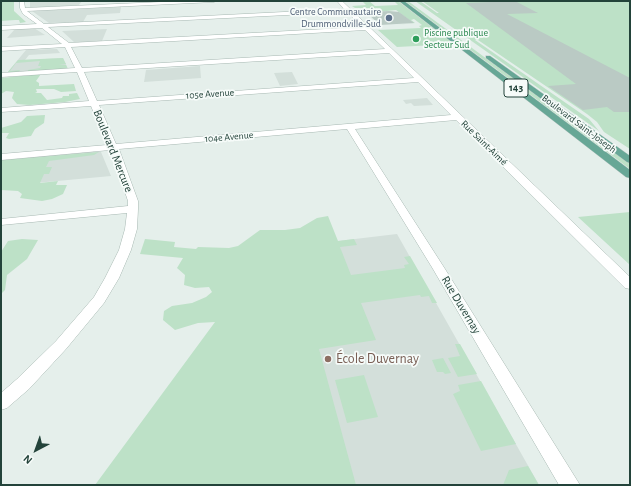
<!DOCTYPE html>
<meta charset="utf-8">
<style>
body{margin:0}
#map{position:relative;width:631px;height:486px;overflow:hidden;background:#e5efeb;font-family:"Alegreya Sans",sans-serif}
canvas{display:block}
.frame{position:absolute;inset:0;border:2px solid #23433a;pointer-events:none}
.north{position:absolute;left:16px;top:430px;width:40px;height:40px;-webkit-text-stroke:3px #f6fbf9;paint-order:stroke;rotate:221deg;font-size:11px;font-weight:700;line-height:16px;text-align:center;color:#23433a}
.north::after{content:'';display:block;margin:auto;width:14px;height:18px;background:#23433a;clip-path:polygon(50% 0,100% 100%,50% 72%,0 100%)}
</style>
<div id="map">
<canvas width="631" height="486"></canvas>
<div class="frame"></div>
<div class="north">N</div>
</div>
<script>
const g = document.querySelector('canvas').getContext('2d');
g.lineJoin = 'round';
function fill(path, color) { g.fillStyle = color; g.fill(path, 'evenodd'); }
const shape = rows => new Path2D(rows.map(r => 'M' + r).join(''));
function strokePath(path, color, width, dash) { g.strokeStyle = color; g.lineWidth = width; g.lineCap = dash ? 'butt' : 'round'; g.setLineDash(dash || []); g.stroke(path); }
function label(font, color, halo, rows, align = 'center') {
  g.font = font + ' "Alegreya Sans",sans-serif'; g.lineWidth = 3.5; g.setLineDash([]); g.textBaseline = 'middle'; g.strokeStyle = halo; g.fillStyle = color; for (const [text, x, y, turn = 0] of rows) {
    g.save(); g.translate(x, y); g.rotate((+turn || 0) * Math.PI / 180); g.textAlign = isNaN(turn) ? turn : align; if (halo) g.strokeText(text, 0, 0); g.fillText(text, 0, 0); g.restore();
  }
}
fill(shape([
 [52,1,82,1,79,5,30,8,30,2],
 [121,7,120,13,87,15,83,22,49,23,32,11],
 [34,28,45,35,7,38,15,29],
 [107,29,102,41,82,42,74,42,62,31],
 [57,49,60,53,29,55,25,60,63,58,68,69,7,73,26,50],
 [200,66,201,78,144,82,146,70],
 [292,72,298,84,280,86,274,73],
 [427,98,433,105,414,106,411,103,406,104,403,100],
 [90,152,101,152,111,176,14,185,30,157],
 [397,234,539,485,95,485,341,251,338,241]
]), '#d3dfda');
fill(shape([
 [14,1,14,11,26,22,20,23,19,20,15,20,1,21,1,2],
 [347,1,369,1,375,6,398,5,394,1,398,1,454,44,397,47,378,30,421,28,419,26,422,25,414,19,411,20,415,23,395,25,413,23,396,10,377,12,375,11,377,9,355,8,352,6,366,5,363,2],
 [405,1,408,1,630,164,630,169],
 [415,1,420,1,437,13,439,13,422,1,630,1,630,149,604,132,597,122,587,114,478,40,475,40,589,119,599,131],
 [63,58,66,64,59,65,66,65,68,69,28,72,28,70,40,68,41,66,38,66,40,61,16,63,10,71,20,70,19,72,7,73,18,60],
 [41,74,36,81,39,83,39,86,74,84,76,91,61,92,54,89,36,89,37,92,35,93,41,93,47,100,62,98,63,96,69,96,69,94,77,93,80,99,65,102,30,105,17,104,12,98,14,92,6,91,1,94,1,78],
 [45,115,44,123,35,129,31,136,9,139,6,138,9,133,1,133,1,128,21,122,27,116],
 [99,152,94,155,49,161,46,167,52,167,49,174,44,174,40,183,58,181,56,185,67,185,63,194,52,199,42,201,20,198,22,194,18,191,1,190,1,160],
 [630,212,630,265,578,217],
 [328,216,338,241,354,239,357,245,340,247,351,275,405,268,404,265,409,264,404,257,410,256,437,303,432,303,429,296,421,297,420,295,361,303,376,340,319,349,356,485,95,485,215,322,198,323,175,330,163,320,164,311,172,306,192,303,206,297,212,292,209,287,195,288,184,285,185,275,177,268,183,258,140,254,145,239,175,242,174,247,196,249,198,247,229,248,238,246,260,230,285,230,300,228,317,218],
 [22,239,38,240,27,259,7,275,5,290,1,294,1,252,8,241],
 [455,344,460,344,477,374,458,377,448,358,460,356],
 [443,358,451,373,445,374,443,372,437,372,432,360],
 [364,375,378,417,347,423,335,380],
 [481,381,516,444,481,451,453,394,460,391,458,385],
 [528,466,539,485,503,485,509,470]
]), '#bde1c7');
fill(shape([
 [515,1,538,13,507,14,630,78,630,112,614,112,607,107,583,110,548,86,576,84,466,3],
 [389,11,399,12,414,23,380,25,368,14,371,14,370,12]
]), '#bacac4');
const minor = shape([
 [20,1,24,1,25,8,184,1,216,1,214,2,27,11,44,24,344,9,337,1,342,1,630,277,630,289,625,288,456,120,355,129,445,269,580,485,559,485,433,269,347,129,119,149,138,201,138,209,137,229,131,250,119,278,104,303,66,349,29,389,7,408,1,410,1,393,17,379,56,341,94,297,105,278,119,250,125,229,127,213,1,225,1,219,128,206,128,201,117,168,110,150,1,160,1,154,107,145,91,106,1,112,1,108,89,101,77,72,1,77,1,73,75,68,65,47,1,51,1,47,62,44,42,28,1,30,1,26,37,24,23,14,20,8,20,1],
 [347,12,362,27,69,43,48,27,347,12],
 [365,30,385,49,82,68,71,47,365,30],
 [389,53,414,78,97,101,84,72,389,53],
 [418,82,451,115,116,144,99,105,418,82]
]);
const major = shape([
 [399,1,404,1,630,170,630,178,626,177,399,1],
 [486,56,490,56,630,156,630,163,627,162,486,58,486,56]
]);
strokePath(minor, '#a7b8b2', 1);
strokePath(major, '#c1cac8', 1);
fill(minor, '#fff');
fill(major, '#67a796');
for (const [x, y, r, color] of [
 [389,18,4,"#5c6f8a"],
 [416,39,4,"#2e9e5b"],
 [328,359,4,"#8d6e63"]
]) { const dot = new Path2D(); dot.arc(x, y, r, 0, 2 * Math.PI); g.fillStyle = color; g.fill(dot); strokePath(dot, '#f6fbf9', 1.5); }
label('10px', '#4e5e75', '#f6fbf9', [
 ["Centre Communautaire",381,12],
 ["Drummondville-Sud",381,24]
], 'right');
label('10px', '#27864d', '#f6fbf9', [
 ["Piscine publique",424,33],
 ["Secteur Sud",424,45]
], 'left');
label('10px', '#23433a', '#f6fbf9', [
 ["105e Avenue",210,94,-4],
 ["Boulevard Saint-Joseph",579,124,37],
 ["104e Avenue",229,137,-5],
 ["Rue Saint-Aimé",484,143,44]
]);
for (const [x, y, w] of [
 [516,88,24]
]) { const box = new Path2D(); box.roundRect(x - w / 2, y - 9, w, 18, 3); g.fillStyle = '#f6fbf9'; g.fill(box); strokePath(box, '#23433a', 1); }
label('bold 11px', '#23433a', null, [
 ["143",516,88]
]);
label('12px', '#23433a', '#f6fbf9', [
 ["Boulevard Mercure",113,151,68],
 ["Rue Duvernay",461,305,59]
]);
label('14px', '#785e54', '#f6fbf9', [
 ["École Duvernay",336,359]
], 'left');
</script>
